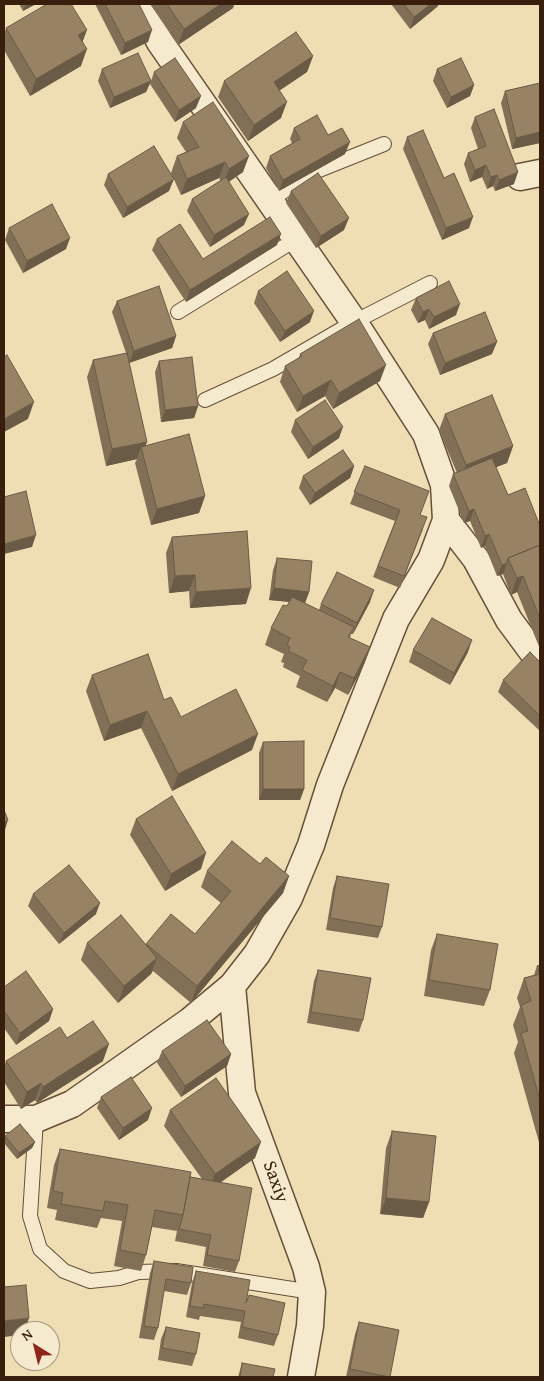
<!DOCTYPE html>
<style>
body{margin:0}
#map{position:relative;width:544px;height:1381px;overflow:hidden;background:#efdeb4;font-family:"Gentium Book Plus",serif}
canvas{display:block}
.frame{position:absolute;inset:0;border:5px solid #381e0d;pointer-events:none}
.north{position:absolute;left:10px;top:1321px;width:50px;height:50px;box-sizing:border-box;background:#f5eace;border:1px solid #a99881;border-radius:50%;rotate:324deg;font-size:14px;font-weight:700;line-height:20px;text-align:center;color:#381e0d}
.north::after{content:'';display:block;margin:auto;width:18px;height:22px;background:#8f2418;clip-path:polygon(50% 0,100% 100%,50% 72%,0 100%)}
</style>
<div id="map">
<canvas width="544" height="1381"></canvas>
<div class="frame"></div>
<div class="north">N</div>
</div>
<script>
const g = document.querySelector('canvas').getContext('2d');
g.lineJoin = 'round';
const shape = rows => new Path2D(rows.map(r => 'M' + r).join(''));
function strokePath(path, color, width, dash) { g.strokeStyle = color; g.lineWidth = width; g.lineCap = dash ? 'butt' : 'round'; g.setLineDash(dash || []); g.stroke(path); }
function fill(path, color) { g.fillStyle = color; g.fill(path, 'evenodd'); }
function label(font, color, halo, rows, align = 'center') {
  g.font = font + ' "Gentium Book Plus",serif'; g.lineWidth = 4; g.setLineDash([]); g.textBaseline = 'middle'; g.strokeStyle = halo; g.fillStyle = color; for (const [text, x, y, turn = 0] of rows) {
    g.save(); g.translate(x, y); g.rotate((+turn || 0) * Math.PI / 180); g.textAlign = isNaN(turn) ? turn : align; if (halo) g.strokeText(text, 0, 0); g.fillText(text, 0, 0); g.restore();
  }
}
const lane = shape([
 [268,201,314,172,384,144],
 [178,312,295,240],
 [205,400,273,369,354,322,430,283],
 [36,1119,30,1216,40,1249,64,1271,90,1281,119,1278,138,1272,176,1271,312,1292]
]);
const street = shape([
 [520,177,540,173],
 [446,520,476,559,509,620,540,662],
 [232,986,242,1093,306,1267,312,1292,310,1326,301,1377],
 [4,1119,36,1119,72,1104,190,1021,232,986,257,954,289,898,311,845,330,785,396,619,431,560,446,520,444,485,426,434,354,322,160,42,139,4]
]);
strokePath(lane, '#664e37', 16);
strokePath(street, '#664e37', 29);
strokePath(lane, '#f5eace', 14);
strokePath(street, '#f5eace', 26);
fill(shape([
 [19,4,36,4,23,11],
 [95,4,139,4,148,42,121,55],
 [150,4,234,4,233,8,178,45],
 [391,4,439,4,437,7,410,29],
 [6,28,81,66,30,96,4,50,4,35],
 [313,56,307,72,279,91,281,118,248,141,218,97,224,81],
 [102,69,151,81,146,92,110,108,98,81],
 [437,69,474,85,470,96,447,108,433,81],
 [154,72,196,108,175,122,150,84],
 [540,83,540,143,512,149,501,103,505,91],
 [475,117,514,184,495,191,493,186,487,189,482,177,470,182,464,164,468,153,478,149,471,128],
 [183,122,243,172,229,182,244,225,210,247,187,211,192,199,221,181,219,178,181,195,171,173,177,156,186,152,177,138],
 [294,128,328,135,345,154,279,191,266,168,270,156,292,143,290,139],
 [407,137,444,178,469,228,442,240,403,149],
 [108,174,169,191,123,218,104,185],
 [291,191,344,230,316,248,286,203],
 [9,228,66,249,23,273,5,240],
 [157,239,203,259,277,245,186,302,152,250],
 [258,291,310,322,280,342,254,303],
 [416,298,456,315,429,329,425,320,418,323,411,310],
 [117,301,176,336,172,348,129,363,145,446,205,496,199,513,151,525,135,463,137,459,106,466,87,377,93,360,126,353,112,312],
 [433,333,492,354,440,375,428,344],
 [300,354,380,381,333,409,325,396,297,412,280,382,285,366,299,358],
 [159,361,198,406,194,418,161,422,155,372],
 [445,414,513,446,507,463,496,467,508,495,540,526,540,649,517,592,511,595,503,574,497,576,485,546,481,548,470,521,464,523,449,486,453,474,457,473,439,430],
 [295,420,339,438,308,459,291,432],
 [354,466,350,478,310,505,299,488,303,476],
 [365,466,420,515,423,529,400,588,373,577,395,521,350,504],
 [172,537,246,604,190,608,189,591,169,593,166,553],
 [277,558,309,592,305,603,319,610,321,604,370,602,353,634,351,634,350,638,370,647,364,664,348,695,335,688,327,702,296,687,300,676,283,667,284,663,281,662,284,654,265,645,271,628,287,606,289,602,269,600,273,570],
 [413,650,468,652,450,685,409,662],
 [540,662,540,731,498,692,503,680],
 [92,675,164,700,181,717,252,750,172,791,141,728,104,741,86,691],
 [263,742,304,789,300,800,259,800,259,753],
 [136,819,201,869,165,891,130,835],
 [260,864,289,876,283,893,191,1003,153,971,151,974,118,1003,81,960,87,943,146,944,195,934,221,903,201,887,207,871],
 [337,876,382,927,378,938,326,930,333,888],
 [33,894,96,914,59,944,28,906],
 [437,934,490,990,484,1006,424,996,431,950],
 [540,965,540,1146,514,1053,518,1042,513,1025,520,1007,517,998,524,978,534,975,537,966],
 [318,970,363,1020,359,1032,307,1023,314,981],
 [4,987,53,1009,49,1021,16,1045,4,1028],
 [67,1038,103,1061,37,1103,35,1100,21,1109,4,1082,4,1067,6,1061],
 [162,1051,231,1054,227,1066,181,1097,157,1063],
 [101,1097,148,1120,119,1140,97,1108],
 [170,1110,255,1158,220,1183,239,1261,235,1272,203,1266,206,1247,175,1241,177,1231,152,1227,146,1255,141,1271,114,1266,122,1221,101,1218,97,1228,55,1220,57,1210,47,1208,54,1165,60,1149,202,1179,164,1126],
 [392,1131,429,1202,423,1218,380,1214,386,1148],
 [5,1136,35,1142,32,1148,17,1159,4,1143],
 [154,1261,191,1283,187,1295,164,1291,158,1328,154,1340,139,1338,150,1273],
 [196,1271,246,1302,278,1335,274,1346,238,1338,241,1322,200,1316,199,1320,186,1317,192,1283],
 [359,1322,390,1377,346,1377,355,1334],
 [166,1327,196,1354,192,1366,158,1360,161,1339],
 [242,1363,273,1377,238,1377]
]), '#827056');
fill(shape([
 [26,4,36,4,23,11],
 [221,4,234,4,233,8,178,45,184,29],
 [431,4,439,4,437,7,410,29,414,17],
 [87,30,81,46,78,35],
 [152,30,148,42,121,55,125,43],
 [87,49,81,66,30,96,36,79],
 [313,56,307,72,268,98,274,82],
 [151,81,146,92,110,108,114,97],
 [474,85,470,96,447,108,451,97],
 [201,96,196,108,175,122,179,110],
 [287,102,281,118,248,141,254,125],
 [540,132,540,143,512,149,516,138],
 [350,142,345,154,279,191,283,180],
 [249,156,243,172,223,185,229,169],
 [225,162,219,178,181,195,187,179],
 [486,165,482,177,470,182,475,170],
 [518,172,514,184,495,191,499,180],
 [497,175,493,186,487,189,491,177],
 [174,179,169,191,123,218,127,207],
 [249,214,244,225,210,247,214,235],
 [473,217,469,228,442,240,446,228],
 [349,218,344,230,316,248,321,236],
 [281,234,277,245,186,302,190,290],
 [70,238,66,249,23,273,27,261],
 [460,304,456,315,429,329,434,317],
 [429,309,425,320,418,323,423,312],
 [314,311,310,322,280,342,285,331],
 [176,336,172,348,129,363,134,351],
 [497,342,492,354,440,375,445,363],
 [386,365,380,381,333,409,339,393],
 [331,380,325,396,297,412,303,396],
 [34,402,28,419,4,432,4,419],
 [198,406,194,418,161,422,165,410],
 [343,427,339,438,308,459,313,447],
 [147,442,143,453,141,447,137,459,106,466,112,449],
 [513,446,507,463,460,481,466,465],
 [354,466,350,478,310,505,315,493],
 [205,496,199,513,151,525,157,509],
 [474,509,470,521,464,523,469,511],
 [489,534,485,546,481,548,485,536],
 [36,535,32,547,4,554,4,544],
 [507,563,503,574,497,576,502,565],
 [195,575,189,591,169,593,175,576],
 [523,576,517,592,511,595,517,578],
 [251,588,246,604,190,608,196,592],
 [274,588,309,592,305,603,269,600],
 [374,590,370,602,353,634,357,623],
 [472,640,468,652,450,685,454,673],
 [370,647,364,664,348,695,354,678],
 [340,672,335,688,327,702,333,686],
 [147,711,141,728,104,741,110,725],
 [258,734,252,750,172,791,178,774],
 [263,789,304,789,300,800,259,800],
 [8,820,4,833,4,822],
 [206,853,201,869,165,891,171,874],
 [289,876,283,893,191,1003,197,986],
 [100,903,96,914,59,944,64,933],
 [157,958,151,974,118,1003,124,986],
 [53,1009,49,1021,16,1045,20,1033],
 [109,1044,103,1061,37,1103,43,1087],
 [231,1054,227,1066,181,1097,185,1086],
 [41,1083,35,1100,21,1109,27,1092],
 [152,1108,148,1120,119,1140,123,1128],
 [35,1142,32,1148,17,1159,19,1153],
 [261,1142,255,1158,209,1190,215,1174],
 [386,1198,429,1202,423,1218,380,1214],
 [29,1318,25,1331,20,1331,20,1335,4,1337,4,1321]
]), '#6a5b46');
const building = shape([
 [47,4,71,4,87,30,78,35,87,49,36,79,6,28,47,4],
 [105,4,139,4,152,30,125,43,105,4],
 [167,4,221,4,184,29,167,4],
 [404,4,431,4,414,17,404,4],
 [296,32,313,56,274,82,287,102,254,125,224,81,296,32],
 [138,53,151,81,114,97,102,69,138,53],
 [175,58,201,96,179,110,154,72,175,58],
 [461,58,474,85,451,97,437,69,461,58],
 [540,83,540,132,516,138,505,91,540,83],
 [213,102,249,156,229,169,225,162,187,179,177,156,199,147,183,122,213,102],
 [494,109,518,172,499,180,497,175,491,177,486,165,475,170,468,153,486,146,475,117,494,109],
 [317,115,328,135,342,128,350,142,283,180,270,156,300,139,294,128,317,115],
 [423,130,444,178,454,173,473,217,446,228,407,137,423,130],
 [154,146,174,179,127,207,108,174,154,146],
 [318,173,349,218,321,236,291,191,318,173],
 [226,177,249,214,214,235,192,199,226,177],
 [52,204,70,238,27,261,9,228,52,204],
 [270,217,281,234,190,290,157,239,180,224,203,259,270,217],
 [287,271,314,311,285,331,258,291,287,271],
 [449,281,460,304,434,317,429,309,423,312,416,298,449,281],
 [159,286,176,336,134,351,117,301,159,286],
 [485,312,497,342,445,363,433,333,485,312],
 [359,319,386,365,339,393,331,380,303,396,285,366,302,356,300,354,359,319],
 [127,353,147,442,112,449,93,360,127,353],
 [7,355,34,402,4,419,4,357,7,355],
 [192,357,198,406,165,410,159,361,192,357],
 [492,395,513,446,466,465,445,414,492,395],
 [325,400,343,427,313,447,295,420,325,400],
 [189,434,205,496,157,509,141,447,189,434],
 [343,450,354,466,315,493,303,476,343,450],
 [492,458,508,495,525,488,540,526,540,545,508,558,507,563,502,565,489,534,485,536,474,509,469,511,453,474,492,458],
 [365,466,429,491,420,515,427,517,404,576,378,566,400,510,354,492,365,466],
 [26,491,36,535,4,544,4,497,26,491],
 [247,531,251,588,196,592,195,575,175,576,172,537,247,531],
 [540,545,540,619,523,576,517,578,508,558,540,545],
 [277,558,312,561,309,592,274,588,277,558],
 [337,572,374,590,357,623,321,604,337,572],
 [292,597,354,627,348,637,370,647,354,678,340,672,333,686,302,670,307,660,288,651,290,647,287,645,290,638,271,628,283,605,287,606,292,597],
 [432,618,472,640,454,673,413,650,432,618],
 [530,652,540,662,540,716,503,680,530,652],
 [148,654,164,700,171,697,181,717,236,689,258,734,178,774,147,711,110,725,92,675,148,654],
 [304,741,304,789,263,789,263,742,304,741],
 [172,796,206,853,171,874,136,819,172,796],
 [4,810,8,820,4,822,4,810],
 [232,841,260,864,266,857,289,876,197,986,146,944,171,914,195,934,231,891,207,871,232,841],
 [69,865,100,903,64,933,33,894,69,865],
 [337,876,389,884,382,927,330,918,337,876],
 [121,915,157,958,124,986,87,943,121,915],
 [437,934,498,944,490,990,429,980,437,934],
 [540,965,540,1100,521,1033,528,1031,521,1005,531,1001,524,978,540,974,537,966,540,965],
 [318,970,371,978,363,1020,311,1012,318,970],
 [26,971,53,1009,20,1033,4,1011,4,987,26,971],
 [207,1020,231,1054,185,1086,162,1051,207,1020],
 [93,1021,109,1044,43,1087,41,1083,27,1092,6,1061,60,1027,67,1038,93,1021],
 [131,1077,152,1108,123,1128,101,1097,131,1077],
 [216,1078,261,1142,215,1174,170,1110,216,1078],
 [20,1124,35,1142,19,1153,5,1136,20,1124],
 [392,1131,436,1136,429,1202,386,1198,392,1131],
 [60,1149,191,1172,183,1215,155,1210,146,1255,120,1250,128,1205,105,1201,103,1211,61,1204,63,1193,53,1191,60,1149],
 [190,1177,252,1188,239,1261,207,1255,211,1235,179,1229,183,1215,190,1177],
 [154,1261,193,1267,191,1283,166,1279,158,1328,144,1326,154,1261],
 [196,1271,250,1280,246,1303,249,1295,285,1303,278,1335,242,1327,245,1311,204,1304,203,1308,190,1306,196,1271],
 [26,1285,29,1318,4,1321,4,1287,26,1285],
 [359,1322,399,1330,390,1377,350,1369,359,1322],
 [166,1327,200,1333,196,1354,162,1348,166,1327],
 [242,1363,275,1369,273,1377,240,1377,242,1363]
]);
fill(building, '#978264');
strokePath(building, '#6a5b46', 1);
label('19px', '#381e0d', '#f5eace', [
 ["Saxiy",275,1182,70]
]);
</script>
